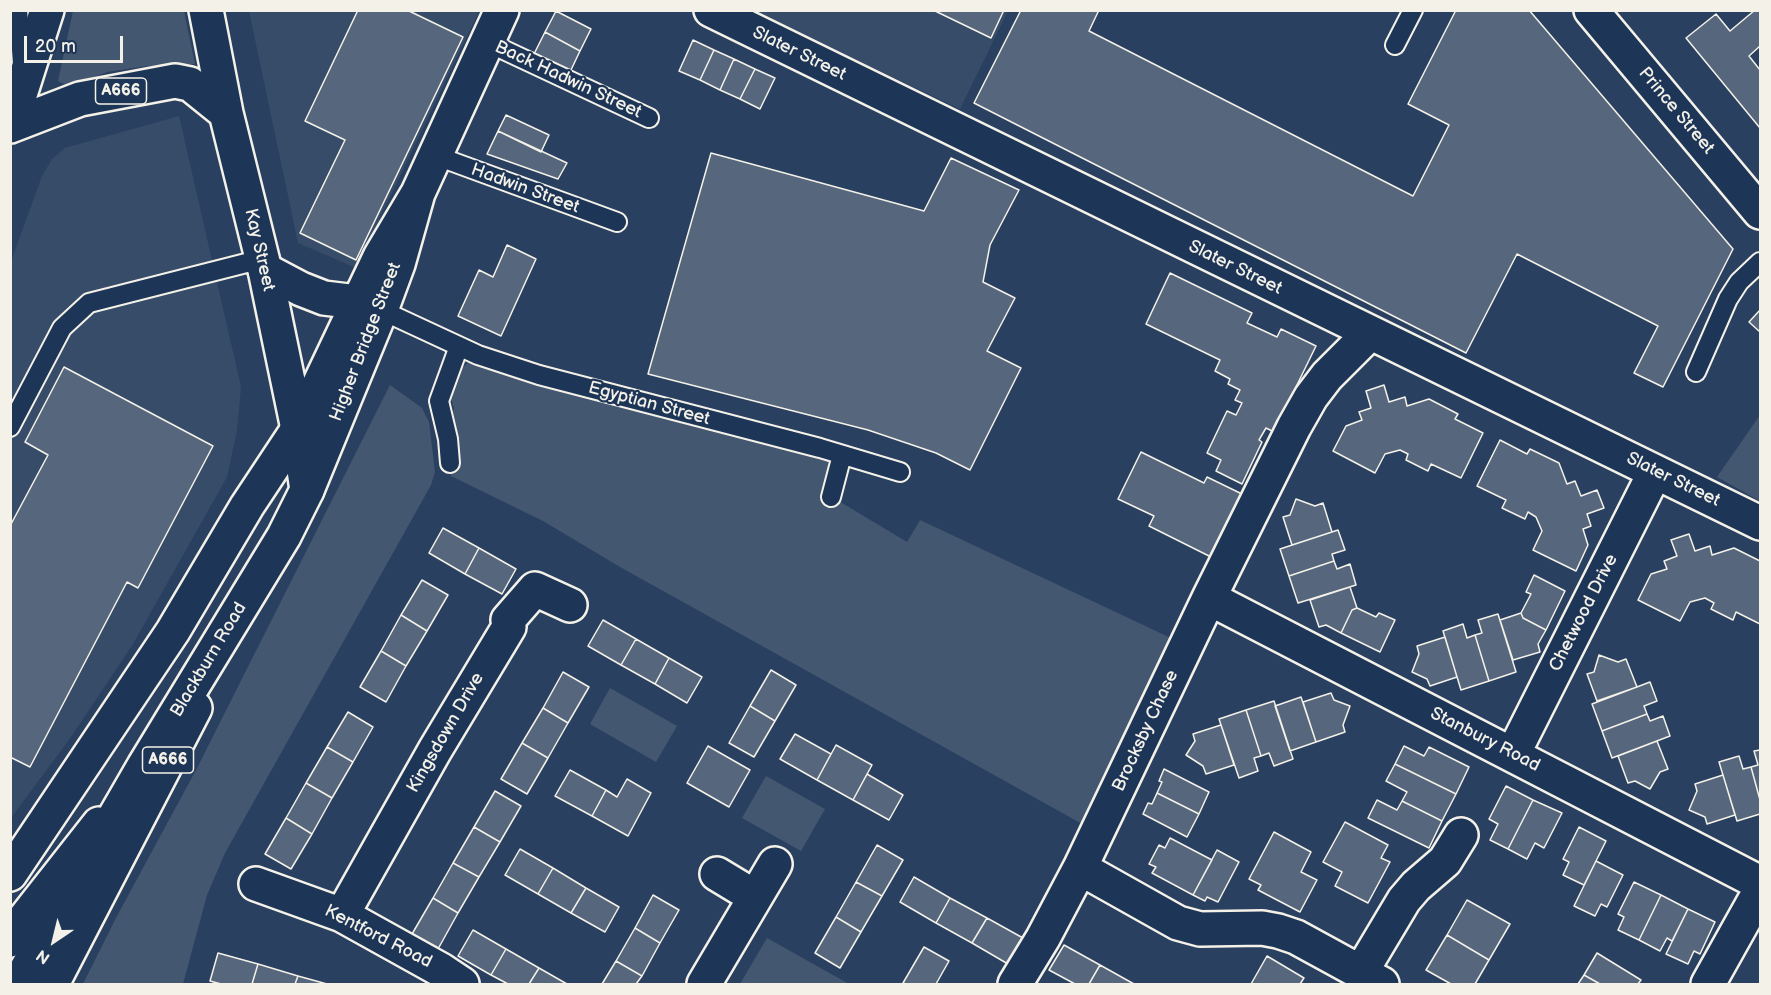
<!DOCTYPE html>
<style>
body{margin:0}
#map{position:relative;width:1771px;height:995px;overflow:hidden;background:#2a4060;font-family:"Balsamiq Sans",sans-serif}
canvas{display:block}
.frame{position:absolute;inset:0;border:12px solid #f4f1e8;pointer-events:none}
.north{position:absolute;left:24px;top:911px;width:60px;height:60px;-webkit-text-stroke:4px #1d3557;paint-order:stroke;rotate:215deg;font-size:16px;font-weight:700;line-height:24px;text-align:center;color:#f4f1e8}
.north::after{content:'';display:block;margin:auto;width:21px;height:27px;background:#f4f1e8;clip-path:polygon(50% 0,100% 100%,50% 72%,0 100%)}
.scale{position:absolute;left:24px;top:36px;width:99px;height:27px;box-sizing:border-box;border:3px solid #f4f1e8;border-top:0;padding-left:8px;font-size:18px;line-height:21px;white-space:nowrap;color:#f4f1e8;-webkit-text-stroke:4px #1d3557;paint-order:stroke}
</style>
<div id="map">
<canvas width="1771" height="995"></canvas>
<div class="frame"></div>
<div class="north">N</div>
<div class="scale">20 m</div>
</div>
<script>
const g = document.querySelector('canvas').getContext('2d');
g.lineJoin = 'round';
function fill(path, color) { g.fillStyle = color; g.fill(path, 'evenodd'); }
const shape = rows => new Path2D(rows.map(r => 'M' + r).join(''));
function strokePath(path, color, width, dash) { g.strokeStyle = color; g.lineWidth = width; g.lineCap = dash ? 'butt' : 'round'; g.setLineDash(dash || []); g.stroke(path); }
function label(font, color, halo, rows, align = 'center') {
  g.font = font + ' "Balsamiq Sans",sans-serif'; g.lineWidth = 4.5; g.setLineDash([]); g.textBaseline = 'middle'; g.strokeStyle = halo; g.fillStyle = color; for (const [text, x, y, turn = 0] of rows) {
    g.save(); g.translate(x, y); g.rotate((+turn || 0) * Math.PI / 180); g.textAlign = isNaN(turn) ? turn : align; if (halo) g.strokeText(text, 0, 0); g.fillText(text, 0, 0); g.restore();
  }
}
fill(shape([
 [249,11,479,11,356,268,298,243],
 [751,11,1008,11,960,109],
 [179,116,241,387,237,430,227,477,133,644,71,737,11,818,10,264,42,176,52,159,65,148]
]), '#374c69');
fill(shape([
 [73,11,184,11,195,64,147,66,107,72,68,87,58,81],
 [478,355,842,455,832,497,907,542,920,520,1173,639,1084,825,620,567,543,521,451,476,448,439,454,408,445,381],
 [390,385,422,408,429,422,435,472,431,485,225,853,207,895,183,984,83,984,117,916,196,770],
 [1760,415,1760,501,1717,477],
 [610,688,677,726,656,762,590,724],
 [766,776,825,809,801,851,742,818],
 [767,938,849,984,740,984]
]), '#445771');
const building = shape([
 [358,10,407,10,463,37,356,260,300,233,345,140,305,121,358,10],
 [933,10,1004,10,991,38,933,10],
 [1021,10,1099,10,1089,31,1413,196,1449,125,1408,104,1456,10,1529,10,1733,249,1663,387,1634,373,1658,326,1517,254,1466,353,974,103,1021,10],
 [1755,10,1760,10,1760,46,1749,56,1760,70,1760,128,1686,38,1716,14,1730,31,1755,10],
 [556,11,591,29,580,51,545,32,556,11],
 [545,32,580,51,570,72,534,54,545,32],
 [693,40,714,50,700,80,679,71,693,40],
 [714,50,734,59,720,90,700,80,714,50],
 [734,59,755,69,740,99,720,90,734,59],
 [755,69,775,78,760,109,740,99,755,69],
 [506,115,549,135,541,152,498,131,506,115],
 [498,131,567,163,558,179,487,154,498,131],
 [711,153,924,211,951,158,1019,190,990,245,983,282,1015,298,987,351,1021,368,970,470,936,453,868,430,648,374,711,153],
 [507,245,536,259,501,336,458,316,479,270,493,277,507,245],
 [1170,273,1252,313,1247,323,1277,337,1281,329,1316,346,1274,432,1266,428,1259,440,1262,442,1242,484,1216,471,1221,460,1207,453,1227,411,1236,415,1242,403,1235,400,1240,390,1228,384,1230,379,1215,371,1220,360,1146,324,1170,273],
 [1760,310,1760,332,1749,322,1760,310],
 [64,367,213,446,138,588,127,582,30,767,10,757,10,526,48,455,25,442,64,367],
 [1384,385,1389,402,1405,397,1407,406,1429,399,1458,414,1455,419,1483,433,1461,478,1431,464,1428,471,1406,460,1408,454,1400,450,1385,454,1375,473,1333,451,1346,426,1362,420,1359,412,1371,408,1366,391,1384,385],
 [1500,440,1527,454,1530,449,1559,463,1567,484,1575,481,1581,496,1597,490,1604,508,1587,514,1591,526,1583,529,1588,545,1576,571,1533,550,1542,531,1536,517,1528,512,1525,519,1502,508,1506,500,1477,486,1500,440],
 [1141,452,1204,483,1207,477,1242,494,1211,557,1149,526,1154,516,1118,499,1141,452],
 [1296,499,1315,506,1323,503,1332,532,1292,545,1283,517,1290,515,1296,499],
 [443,528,479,548,465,574,429,553,443,528],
 [1338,530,1345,550,1332,554,1334,561,1289,576,1280,549,1338,530],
 [1689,534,1695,551,1710,546,1712,555,1734,548,1760,561,1760,624,1736,612,1733,620,1711,609,1714,603,1705,598,1690,602,1680,621,1638,600,1651,574,1667,569,1664,561,1677,556,1671,540,1689,534],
 [479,548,516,569,502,594,465,574,479,548],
 [1334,561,1337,569,1350,564,1356,585,1298,603,1289,576,1334,561],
 [1534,575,1565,591,1546,630,1523,618,1521,613,1531,594,1526,592,1534,575],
 [422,580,448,595,427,631,401,615,422,580],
 [1350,587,1357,608,1352,610,1341,633,1326,625,1319,627,1310,600,1350,587],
 [1357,608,1376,617,1379,613,1395,620,1380,652,1341,633,1352,610,1357,608],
 [1521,613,1523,618,1546,630,1538,644,1540,652,1513,660,1500,620,1521,613],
 [1498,614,1516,672,1489,681,1475,635,1482,633,1478,620,1498,614],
 [401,615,427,631,406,666,381,651,401,615],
 [603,620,636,639,621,665,588,646,603,620],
 [1463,624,1467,638,1475,635,1489,681,1461,690,1443,631,1463,624],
 [1445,637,1457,677,1430,686,1427,679,1412,672,1419,654,1417,646,1445,637],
 [636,639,669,658,655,684,621,665,636,639],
 [381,651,406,666,386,702,360,687,381,651],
 [1599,655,1618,662,1626,659,1637,687,1597,701,1587,674,1594,672,1599,655],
 [669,658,702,677,687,703,655,684,669,658],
 [771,670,796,685,775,721,750,706,771,670],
 [563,672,589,687,568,723,543,708,563,672],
 [1650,682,1657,701,1644,706,1647,714,1602,731,1592,704,1650,682],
 [1331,693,1334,700,1350,706,1343,725,1345,732,1316,742,1303,702,1331,693],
 [1301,697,1316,742,1290,751,1275,706,1301,697],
 [1274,701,1293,759,1274,766,1269,753,1261,756,1246,710,1274,701],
 [750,706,775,721,754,757,729,743,750,706],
 [543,708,568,723,548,758,522,743,543,708],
 [1246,710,1261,756,1254,758,1258,771,1239,778,1219,719,1246,710],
 [348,712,373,727,353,762,327,747,348,712],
 [1647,714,1650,721,1663,716,1670,736,1612,758,1602,731,1647,714],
 [1221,725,1234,765,1206,774,1203,766,1186,755,1195,741,1193,734,1221,725],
 [795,734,831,754,817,780,780,759,795,734],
 [1657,741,1668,769,1660,772,1650,789,1635,781,1628,783,1618,756,1657,741],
 [522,743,548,758,527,794,501,779,522,743],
 [836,745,872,765,853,800,817,780,836,745],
 [708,746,750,770,729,807,687,783,708,746],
 [1404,746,1424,756,1429,747,1469,767,1456,794,1395,764,1404,746],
 [327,747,353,762,332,798,306,783,327,747],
 [1760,750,1760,800,1751,767,1758,765,1754,751,1760,750],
 [1739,756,1743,769,1751,767,1760,800,1760,814,1737,821,1719,762,1739,756],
 [1395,764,1456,794,1442,821,1402,801,1407,792,1386,781,1395,764],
 [1164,769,1209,792,1199,814,1157,793,1162,782,1159,781,1164,769],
 [570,770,606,790,592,816,555,796,570,770],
 [867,774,903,795,889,820,853,800,867,774],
 [1723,775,1735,815,1707,824,1705,817,1689,810,1697,791,1695,784,1723,775],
 [627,779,651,793,628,836,592,816,606,790,617,797,627,779],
 [306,783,332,798,312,834,286,818,306,783],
 [1506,786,1533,800,1508,849,1490,840,1498,824,1489,819,1506,786],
 [495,791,521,806,500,842,474,827,495,791],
 [1157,793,1199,814,1187,837,1143,814,1148,803,1152,804,1157,793],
 [1377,800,1397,810,1402,801,1442,821,1429,848,1368,818,1377,800],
 [1533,800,1562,813,1544,848,1535,843,1527,859,1508,849,1533,800],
 [286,818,312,834,291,869,265,854,286,818],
 [1345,822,1388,845,1381,858,1390,862,1368,903,1335,886,1342,872,1323,862,1345,822],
 [474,827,500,842,479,877,453,863,474,827],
 [1579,827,1606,841,1584,885,1563,875,1569,862,1563,859,1579,827],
 [1274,832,1311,852,1301,872,1317,880,1300,912,1258,890,1261,885,1249,879,1274,832],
 [1170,838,1212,860,1193,895,1152,873,1156,867,1149,864,1159,845,1165,848,1170,838],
 [877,845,903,860,882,896,856,882,877,845],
 [520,849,553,868,538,894,505,875,520,849],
 [1217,850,1239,862,1218,902,1207,897,1205,901,1193,895,1217,850],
 [1596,861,1623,875,1607,907,1601,904,1595,916,1574,906,1596,861],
 [453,863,479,877,458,913,433,898,453,863],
 [553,868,586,888,571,913,538,894,553,868],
 [914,877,950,898,936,923,900,902,914,877],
 [856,882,882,896,861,932,836,917,856,882],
 [1634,882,1661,895,1639,940,1618,930,1624,917,1618,914,1634,882],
 [586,888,619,907,605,932,571,913,586,888],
 [653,895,679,910,660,943,635,928,653,895],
 [1661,895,1688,909,1672,941,1667,938,1660,951,1639,940,1661,895],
 [433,898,458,913,438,949,412,934,433,898],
 [950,898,987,918,972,943,936,923,950,898],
 [1467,900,1510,924,1489,960,1447,935,1467,900],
 [1688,909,1715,922,1700,954,1694,951,1688,964,1666,954,1688,909],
 [836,917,861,932,840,968,815,953,836,917],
 [987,918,1023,938,1008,964,972,943,987,918],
 [635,928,660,943,642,976,616,961,635,928],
 [473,930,506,949,491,975,458,956,473,930],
 [1447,935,1489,960,1475,984,1451,984,1426,970,1447,935],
 [1064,945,1100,965,1089,984,1075,984,1049,970,1064,945],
 [924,947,949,961,936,984,906,984,903,983,924,947],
 [506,949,539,968,529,984,508,984,491,975,506,949],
 [218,953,258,964,252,984,221,984,210,981,218,953],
 [1597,953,1641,980,1638,984,1600,984,1584,975,1597,953],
 [1267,956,1304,978,1300,984,1251,984,1267,956],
 [616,961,642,976,636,984,602,984,616,961],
 [258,964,298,976,295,984,252,984,258,964],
 [1100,965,1134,984,1089,984,1100,965],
 [539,968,567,984,529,984,539,968],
 [1584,975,1600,984,1578,984,1584,975],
 [298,976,327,984,295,984,298,976]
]);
fill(building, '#56677d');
strokePath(building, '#f4f1e8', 1.5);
const service = shape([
 [18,10,22,63],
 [487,42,649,118],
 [1395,45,1413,10],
 [434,155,617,222],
 [381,310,478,355,539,375,820,448,900,472],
 [1696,372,1728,299,1739,282,1760,262],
 [10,427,62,328,89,303,262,259],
 [450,463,448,439,439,401,459,346],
 [831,497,842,455]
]);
const minor = shape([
 [711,10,1760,523],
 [1209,598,1760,883],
 [1513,754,1655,472],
 [1080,868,1178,923,1200,929,1262,928,1278,931,1296,937,1382,984],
 [717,874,755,897],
 [256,884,342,915,441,970,462,984],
 [342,915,435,750,509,627,508,620,535,589,570,605],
 [1361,972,1404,900,1416,886,1445,861,1461,835],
 [704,984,775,864],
 [1015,984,1043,938,1080,868,1209,598,1294,427,1311,397,1327,376,1370,333],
 [1708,984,1760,891]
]);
const tertiary = shape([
 [1591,10,1760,212]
]);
const secondary = shape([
 [265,270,301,289,324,298,357,302],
 [307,490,381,310,398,264,418,193,502,10],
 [10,874,173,631,247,506,298,429,380,257,418,193]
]);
const primary = shape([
 [10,940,22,922,99,824],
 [52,984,195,708]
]);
const trunk = shape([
 [10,126,80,99,175,81,190,84,226,113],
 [10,126,47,10],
 [18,984,144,766,284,536,307,490,298,429,265,270,226,113,206,10]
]);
strokePath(service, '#f4f1e8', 22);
strokePath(minor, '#f4f1e8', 38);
strokePath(tertiary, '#f4f1e8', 38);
strokePath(secondary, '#f4f1e8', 38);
strokePath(primary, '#f4f1e8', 38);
strokePath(trunk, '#f4f1e8', 38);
strokePath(service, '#1d3557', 18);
strokePath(minor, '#1d3557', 33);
strokePath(tertiary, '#1d3557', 33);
strokePath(secondary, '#1d3557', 33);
strokePath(primary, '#1d3557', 33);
strokePath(trunk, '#1d3557', 33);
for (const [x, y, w] of [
 [121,91,51],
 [168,760,51]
]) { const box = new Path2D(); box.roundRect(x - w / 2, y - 13, w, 26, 4.5); g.fillStyle = '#1d3557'; g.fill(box); strokePath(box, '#f4f1e8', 1.5); }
label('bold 16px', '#f4f1e8', null, [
 ["A666",121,91],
 ["A666",168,760]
]);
label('18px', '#f4f1e8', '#1d3557', [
 ["Slater Street",799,54,26],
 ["Back Hadwin Street",568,80,25],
 ["Prince Street",1676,111,50],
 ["Hadwin Street",525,189,20],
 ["Kay Street",259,250,77],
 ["Slater Street",1235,268,26],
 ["Higher Bridge Street",366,342,-69],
 ["Egyptian Street",649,404,15],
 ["Slater Street",1673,480,26],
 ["Chetwood Drive",1584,613,-63],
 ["Blackburn Road",209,660,-59],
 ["Brocksby Chase",1146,731,-65],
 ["Kingsdown Drive",446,733,-60],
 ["Stanbury Road",1485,740,27],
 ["Kentford Road",378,937,27]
]);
</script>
